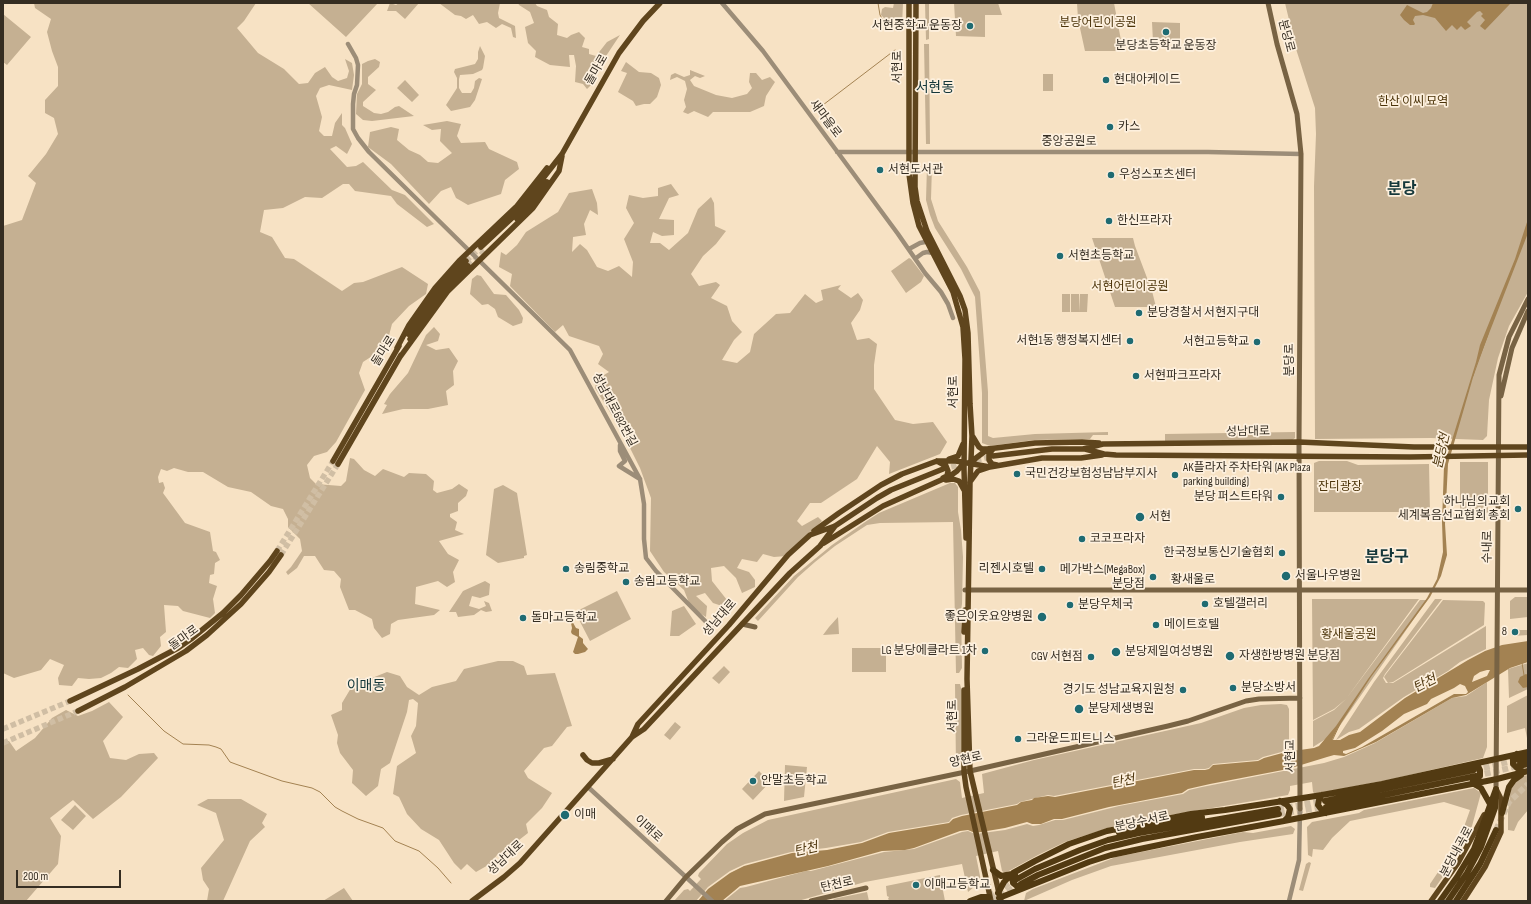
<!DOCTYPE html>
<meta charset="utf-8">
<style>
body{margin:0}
#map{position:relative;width:1531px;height:904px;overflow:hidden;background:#f7e2c4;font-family:"Sofia Sans Condensed",sans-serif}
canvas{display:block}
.frame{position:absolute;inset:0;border:4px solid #352d22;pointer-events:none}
.scale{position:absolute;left:16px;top:870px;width:105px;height:18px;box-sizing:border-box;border:2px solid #352d22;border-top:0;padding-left:5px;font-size:12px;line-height:14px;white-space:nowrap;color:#352d22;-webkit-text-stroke:3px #fdf0de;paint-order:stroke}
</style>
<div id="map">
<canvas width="1531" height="904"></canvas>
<div class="frame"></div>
<div class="scale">200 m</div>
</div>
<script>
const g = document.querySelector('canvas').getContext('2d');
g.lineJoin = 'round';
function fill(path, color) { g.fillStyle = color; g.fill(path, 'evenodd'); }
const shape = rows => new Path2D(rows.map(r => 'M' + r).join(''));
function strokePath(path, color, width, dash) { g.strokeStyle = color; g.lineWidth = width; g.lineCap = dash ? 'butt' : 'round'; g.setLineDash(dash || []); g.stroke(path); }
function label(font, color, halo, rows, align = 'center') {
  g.font = font + ' "Sofia Sans Condensed","Noto Sans KR",sans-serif'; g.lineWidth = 3.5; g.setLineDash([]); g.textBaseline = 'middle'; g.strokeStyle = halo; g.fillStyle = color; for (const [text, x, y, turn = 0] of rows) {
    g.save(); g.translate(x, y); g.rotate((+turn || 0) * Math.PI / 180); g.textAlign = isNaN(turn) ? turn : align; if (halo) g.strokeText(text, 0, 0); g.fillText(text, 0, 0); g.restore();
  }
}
fill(shape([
 [34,3,256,3,244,21,237,28,258,53,284,69,299,84,308,83,315,73,325,67,332,77,338,81,347,78,349,71,345,59,352,63,354,75,352,90,329,85,320,88,316,96,322,117,319,131,324,136,332,136,335,123,342,113,342,125,345,128,352,144,347,154,336,146,330,149,347,167,356,166,363,162,392,190,405,195,434,224,427,227,397,204,391,196,355,191,349,184,343,184,322,198,305,197,283,208,264,210,260,232,272,237,285,258,294,259,342,291,354,283,363,282,402,267,428,284,426,294,409,306,392,324,386,347,363,362,359,373,365,390,336,442,327,452,314,456,307,465,310,478,316,484,341,486,346,481,350,458,354,459,364,470,375,476,383,469,404,477,409,473,426,474,434,481,433,490,437,493,452,489,459,484,468,490,466,496,458,503,458,511,450,514,450,517,457,522,455,530,464,534,439,541,448,554,459,560,453,572,455,582,447,587,438,581,416,587,415,604,440,610,434,615,398,620,391,624,390,634,382,638,374,628,372,619,355,610,349,610,340,587,341,579,334,571,324,570,315,556,304,556,297,568,288,575,286,572,291,567,302,551,300,539,288,527,288,519,283,509,271,506,251,492,228,487,203,472,188,472,174,468,167,471,161,469,158,477,159,483,163,482,165,488,163,493,185,523,210,532,213,551,216,552,220,560,215,563,214,574,210,575,209,583,217,586,213,599,215,613,210,618,183,611,178,606,164,605,166,632,160,637,161,646,153,656,149,655,143,648,135,650,137,659,128,668,119,667,111,673,101,678,89,679,78,678,72,686,59,685,58,678,64,665,50,659,41,670,14,678,3,673,3,226,22,220,36,183,28,176,46,154,58,134,54,118,45,113,45,100,58,86,58,67,52,51,47,32,51,19,35,8],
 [308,3,378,3,346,37],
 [390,3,396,5,399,3,419,3,405,19,396,11,387,11],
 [439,3,500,3,498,13,499,18,515,26,516,38,513,37,511,28,502,24,496,28,487,22,479,24,473,15,466,19,461,16,455,15],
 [518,3,535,3,537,6,547,10,549,17,558,24,557,35,567,38,571,35,579,32,585,38,582,47,589,49,589,54,596,56,607,42,620,35,604,59,592,84,587,89,583,84,575,82,576,66,574,55,569,55,570,67,550,65,535,57,536,51,528,43,525,27,534,23,530,12,519,5],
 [894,3,903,3,902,26,888,22,881,15,882,9,885,7,893,8],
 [925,3,929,3,929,39,926,40],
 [954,3,998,3,1002,15,985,15,985,37,956,36],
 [1077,3,1114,3,1123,51,1085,51,1078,19],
 [1285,3,1528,3,1528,292,1509,326,1498,358,1489,400,1487,436,1483,440,1431,438,1315,439,1314,186,1316,134,1315,108,1296,49],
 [3,14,31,37,7,65,3,62],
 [1152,22,1180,23,1180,42,1153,42],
 [924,44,929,44,930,144,926,144],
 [480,46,485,56,483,68,482,70,473,74,460,75,459,79,459,88,462,93,471,93,474,88,475,81,479,78,482,79,475,100,470,107,451,111,446,105,457,88,457,78,454,72,455,69,475,64,478,59,478,52],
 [375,59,380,62,379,67,368,77,368,84,376,90,363,102,363,106,374,113,381,114,388,112,395,107,399,106,414,116,372,121,363,120,356,114,357,94,362,84,362,64,368,61],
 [626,62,639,72,651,73,659,78,661,85,657,97,650,104,644,104,636,106,633,101,618,92,627,73,621,71],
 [690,70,705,76,700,78,695,76,690,80,694,86,716,95,732,98,747,94,752,88,749,82,750,73,756,73,762,80,770,77,775,82,766,96,764,106,750,112,713,112,708,117,694,111,688,114,683,112,686,107,684,100,687,89,685,81,677,77,670,80,671,75,675,73,684,77,690,75],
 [1043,74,1053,74,1053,91,1043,91],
 [405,80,419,95,412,102,397,88],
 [447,121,461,124,457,136,461,143,485,142,489,149,517,162,519,169,505,180,501,194,468,205,456,198,451,187,441,191,429,204,391,164,368,147,370,132,391,127,399,129,397,140,409,150,420,155,428,162,438,163,452,153,440,141,441,129,432,130,423,125],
 [927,166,932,166,931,199,938,221,967,267,980,292,988,392,988,436,993,438,1035,434,1108,432,1108,435,1093,435,1090,439,1034,440,990,446,982,443,982,393,975,297,961,269,935,228,930,215,926,200],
 [671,184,679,195,669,198,659,219,674,220,674,235,662,236,653,232,650,243,660,243,669,250,688,233,698,209,711,197,714,203,715,226,726,231,716,244,703,256,691,274,699,286,716,282,720,285,711,298,727,306,732,321,742,332,734,340,722,360,737,363,750,352,754,334,776,314,790,313,805,294,816,303,823,300,821,290,841,285,838,289,851,298,858,293,863,300,860,310,851,323,857,340,869,338,877,344,874,365,874,389,895,420,913,424,933,422,947,442,940,454,889,474,890,462,877,446,857,479,821,503,810,503,797,521,802,526,818,517,822,521,786,556,774,557,763,554,757,562,742,559,737,568,749,572,755,580,755,587,742,593,736,578,724,566,711,568,712,581,727,600,722,606,713,603,705,593,696,596,707,606,706,617,691,608,684,590,664,572,650,551,651,498,640,468,621,430,595,388,597,379,609,372,598,364,603,354,599,346,569,336,563,325,555,332,510,286,512,274,499,267,501,252,506,255,517,245,526,232,558,212,569,193,592,189,597,203,598,215,590,210,584,224,586,235,573,237,572,252,580,244,587,250,597,267,608,271,619,266,632,277,633,262,624,239,634,223,626,208,629,195,643,198,658,196,658,188],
 [1092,238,1133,238,1135,246,1152,291,1156,307,1115,307],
 [909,258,911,259,924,276,921,282,906,293,891,271],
 [477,275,481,276,494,294,506,295,519,310,523,318,522,323,513,326,498,317,495,309,488,304,482,305,470,294,472,279],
 [1062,294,1070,294,1070,312,1062,312],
 [1071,294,1079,294,1079,312,1071,312],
 [1080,294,1088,294,1087,312,1079,312],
 [434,327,440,334,438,341,426,345,436,350,449,348,458,361,453,371,454,385,446,391,448,405,428,409,403,409,382,414,387,405,384,404,390,394,408,373,426,335],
 [1295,432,1295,438,1291,441,1165,442,1165,434],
 [1319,461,1347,461,1358,465,1429,464,1430,512,1314,512,1314,463],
 [1460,462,1488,462,1488,513,1460,513],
 [950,483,955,483,958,487,958,512,961,530,963,557,962,604,961,610,962,668,959,673,956,673,953,522,880,523,867,525,835,546,815,562,798,577,758,621,755,618,794,576,832,545,868,520,879,513],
 [503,485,517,493,527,555,524,556,524,558,498,563,486,555,494,489],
 [485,581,490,584,489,595,480,598,472,596,469,606,479,609,486,606,484,601,489,603,492,611,486,612,481,610,474,615,458,617,456,612,449,612,463,591],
 [617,591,631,619,590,641,575,612],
 [1515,597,1528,597,1528,617,1510,619,1510,601],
 [1312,599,1419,599,1346,699,1334,709,1313,720],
 [1435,599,1442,599,1385,674,1383,678,1386,683,1393,683,1486,626,1486,649,1460,662,1448,671,1404,697,1359,729,1349,732,1336,740,1374,682],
 [1420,600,1427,600,1339,727,1332,735,1313,747,1313,721,1334,710,1346,699],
 [1443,600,1483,601,1485,603,1484,625,1393,682,1388,683,1384,677,1386,674],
 [684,606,696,624,679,636,670,636,672,611],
 [838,617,839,634,823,635,829,627],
 [1514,628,1520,630,1528,630,1528,635,1513,636,1511,632],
 [852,648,886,648,886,672,852,672],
 [498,661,513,661,524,666,527,675,555,673,572,726,567,727,552,746,544,748,524,771,528,778,552,793,542,808,526,824,528,833,510,847,497,855,490,864,476,872,467,864,461,870,454,863,439,840,421,829,407,814,399,797,393,794,397,766,416,753,411,736,416,726,418,703,413,699,409,700,407,712,390,763,381,769,378,786,366,796,352,783,353,770,340,753,337,743,338,735,331,715,342,710,342,703,357,678,372,678,387,672,400,676,407,687,419,695,432,687,456,681,464,669],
 [1528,663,1528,675,1524,675,1528,689,1509,698,1508,669],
 [724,666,730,672,719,684,712,678],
 [1487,682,1487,747,1483,758,1392,779,1315,794,1313,792,1312,782,1290,786,1290,790,1288,795,1136,821,1111,827,1065,842,1038,855,1005,873,1002,871,998,851,976,856,981,881,968,892,962,864,865,882,798,901,724,901,740,888,746,887,806,871,811,871,884,852,914,849,962,832,968,831,975,834,1005,830,1027,824,1033,826,1039,825,1055,820,1063,820,1119,806,1183,794,1189,790,1202,787,1324,763,1344,757,1375,743,1452,698,1466,696],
 [955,684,960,684,961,688,961,757,960,763,956,767],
 [1528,695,1528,743,1525,728,1507,733,1507,706],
 [109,702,123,717,103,741,110,758,126,760,139,754,154,753,158,758,121,797,93,819,73,800,50,818,61,836,58,864,26,901,3,901,3,741,9,741,16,751,35,738,52,718,66,710,78,716,92,711],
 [1281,704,1287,705,1289,709,1289,750,1263,757,1258,760,1213,764,1209,768,1205,769,1194,769,1054,796,1048,795,1020,802,1017,804,961,815,952,818,949,822,888,832,861,842,826,848,791,852,745,864,730,871,708,887,696,901,674,901,684,890,688,889,690,891,701,879,698,876,699,873,727,844,743,833,768,820,956,779,960,782,962,798,984,793,982,774,1034,760,1201,723,1244,708,1261,705],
 [675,722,681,727,670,740,664,735],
 [785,765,807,767,804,797,784,801],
 [759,771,770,782,753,800,742,789],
 [1528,775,1528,810,1518,822,1514,831,1508,830,1508,812,1511,787,1514,782,1522,776],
 [1474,788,1481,793,1472,826,1461,850,1435,888,1430,887,1430,884,1459,841,1470,810,1444,802,1350,821,1332,838,1323,850,1313,849,1312,857,1308,855,1307,827,1312,822,1359,813,1364,810],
 [208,799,241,799,267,814,262,823,265,827,250,841,223,901,207,901,209,889,203,880,201,868,224,840,216,813,197,805],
 [75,805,86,816,73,830,61,820],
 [1291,826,1295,829,1293,834,1240,842,1111,866,1072,880,1024,901,1026,893,1033,889,1116,857,1243,832,1253,833],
 [1309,862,1311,863,1303,891,1299,890,1306,864],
 [940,875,945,901,890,901,888,899,889,897,887,896,886,886],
 [344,888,353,901,323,901],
 [867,892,869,901,835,901,833,899]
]), '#c5b092');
fill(shape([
 [1433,3,1509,3,1510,4,1485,30,1480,26,1485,20,1481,16,1483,14,1480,11,1477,12,1467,22,1471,26,1465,30,1461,26,1457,30,1452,25,1446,31,1435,18,1423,15,1415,16,1413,20,1415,24,1414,25,1410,25,1404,20,1400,15,1407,5,1423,13,1427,12,1431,8],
 [1528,219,1528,233,1476,367,1448,464,1445,524,1447,555,1441,576,1430,597,1371,677,1338,728,1332,740,1340,740,1349,735,1360,732,1405,698,1468,660,1485,651,1502,645,1528,641,1528,662,1510,668,1466,695,1452,698,1376,742,1344,756,1334,755,1327,757,1288,769,1210,784,1188,789,1182,793,1109,807,1062,819,1054,819,1041,824,1032,824,1027,822,1005,828,975,833,968,830,960,831,914,848,905,850,882,851,828,866,740,886,722,901,698,901,708,889,730,873,744,866,792,853,827,850,862,843,889,833,949,823,953,819,962,816,1017,805,1021,802,1032,800,1034,798,1048,796,1055,797,1194,770,1205,770,1209,769,1213,765,1258,761,1264,758,1286,752,1314,748,1319,746,1336,726,1368,679,1427,598,1437,579,1443,552,1442,522,1444,466,1476,362,1480,345,1515,259],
 [1487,670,1490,670,1487,676,1472,682,1474,676,1480,672],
 [1460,684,1465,686,1468,692,1466,694,1454,694,1362,747,1346,754,1343,753,1343,751,1355,748,1382,731,1404,714,1427,704,1431,699,1454,688],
 [572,621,576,628,579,629,579,636,583,639,583,643,588,649,585,652,578,654,575,654,573,652,578,637,572,634,571,632,572,628,571,623],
 [1526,674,1528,675,1528,687,1523,688,1518,682,1520,677]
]), '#a38252');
strokePath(shape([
 [878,3,880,15,883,20,899,31],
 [819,108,895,50],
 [1473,376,1488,334],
 [1522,663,1524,675],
 [128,695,164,731,183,744,209,745,216,747,221,749,230,762,282,781,312,788,320,792,335,807,342,811,358,819,383,828,395,841,419,851,438,868,451,883],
 [1332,741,1340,724]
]), '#a38252', 1);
strokePath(shape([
 [466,261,481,247],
 [468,266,485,251],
 [943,469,993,456],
 [277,551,333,461],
 [281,555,338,464],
 [3,729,70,701],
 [3,743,78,711]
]), '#d0bea4', 5.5, [5.5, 3]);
strokePath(shape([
 [1475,770,1516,760],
 [1476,776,1518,766],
 [1278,809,1323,801],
 [1279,814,1323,807],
 [1496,830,1509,802,1528,784],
 [981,901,1016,879],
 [992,901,1020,884]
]), '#d0bea4', 6, [6, 3]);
strokePath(shape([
 [722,3,763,51,898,234,925,273,941,292,948,304,953,318],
 [348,44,356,58,358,65,357,85,354,94,353,104,353,129,358,138,369,152,570,350,640,479,644,504,644,539,646,558,656,571,712,628],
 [837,152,1208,152,1301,154],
 [909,249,920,243,930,241],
 [916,258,923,253,927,252,933,253],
 [620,445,620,451,625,461,619,466,640,479],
 [588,787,712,901],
 [1289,901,1299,860,1300,809]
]), '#9c8d78', 4.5);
strokePath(shape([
 [1268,3,1277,44,1297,114,1301,154,1299,442,1300,809],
 [1501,396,1512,348,1528,311],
 [965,590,1528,590],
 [742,624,755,627],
 [1496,789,1499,375,1509,337,1528,299],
 [666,901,686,877,722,842,737,829,765,814,970,771,1168,726,1188,721,1246,701,1259,699,1300,698],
 [811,901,866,888]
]), '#786344', 5);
strokePath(shape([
 [909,3,909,174,913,203,919,226,953,292,963,327,965,359,964,469,966,538],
 [916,3,915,187,917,201,927,231,960,296,965,310,968,333,970,404,972,436,970,483,967,679,970,771,1001,901],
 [517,219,547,182],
 [481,247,512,218,562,154,619,53,643,21,660,3],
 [408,334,443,285,466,261],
 [410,339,444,289,468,266],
 [397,348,409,325,435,288,459,261,517,206,547,168],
 [400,357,448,291,533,208,559,171,562,156],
 [973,437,979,447,982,449,988,449,1035,443,1082,442,1099,443],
 [993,449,989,454,989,460,992,464,997,465],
 [1085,449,1104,454,1116,455,1410,457,1528,455],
 [993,456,1052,449,1083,449,1103,444,1299,442,1414,447,1528,447],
 [949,459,958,456,963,444],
 [333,461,399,346],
 [937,461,946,466,948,471,947,476,943,478],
 [971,463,976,458,988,449],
 [338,464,401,355],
 [946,480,953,479,959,481,964,490],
 [970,482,978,471,990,467,1042,458,1081,458,1102,455],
 [814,531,839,513,881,485,902,474,937,461,956,461,990,467],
 [824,543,883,506,950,476,957,471,964,463],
 [964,632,965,610],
 [964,690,964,772,966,787,991,901],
 [70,701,138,669,178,648,191,639,223,613,241,595,270,561,277,551],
 [78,711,125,687,186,651,207,635,241,604,269,572,281,555],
 [632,737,638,724,729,625,788,555,810,535,835,526,877,498,891,490,943,469],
 [583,755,587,760,592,763,599,763,613,759],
 [472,901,504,877,520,863,632,737,644,729,790,573,820,546,835,526],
 [1431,901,1458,863,1484,815],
 [1463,901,1485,867,1501,832,1501,799,1496,789]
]), '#5f451d', 5.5);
strokePath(shape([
 [1517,754,1513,760,1513,764,1517,768,1524,772],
 [1518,760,1528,758],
 [1473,764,1478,766,1480,770,1480,776,1475,781],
 [1518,766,1528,764],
 [1472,783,1481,788,1490,804],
 [1322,795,1319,800,1318,805,1321,809,1326,813],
 [1280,801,1287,805,1290,809,1288,817,1284,821],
 [1325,801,1474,770],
 [1326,807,1476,776],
 [1502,813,1509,787,1514,780,1521,775],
 [1119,833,1202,817],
 [993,870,1001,876,1012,874],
 [1015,874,1012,877,1013,883,1018,887,1023,887],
 [1017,879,1035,869,1080,850,1108,840,1139,833,1278,809],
 [1021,884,1038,875,1105,848,1142,839,1279,814],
 [998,893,1004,882,1013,873,1035,861,1069,844,1107,831,1191,814,1225,810,1322,795,1382,784,1528,752],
 [999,898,1089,862,1111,855,1197,837,1284,821,1497,779,1528,771],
 [970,901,981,897,989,897],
 [1440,901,1457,877,1474,849,1496,789],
 [1448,901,1467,873,1481,847,1495,808,1496,793],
 [1456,901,1480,864,1496,830]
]), '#523a12', 6);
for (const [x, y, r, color] of [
 [970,26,4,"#1f6b72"],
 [1166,32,4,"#1f6b72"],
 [1106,80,4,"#1f6b72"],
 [1110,127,4,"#1f6b72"],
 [880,170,4,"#1f6b72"],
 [1111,175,4,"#1f6b72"],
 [1109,221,4,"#1f6b72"],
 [1060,256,4,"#1f6b72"],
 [1139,313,4,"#1f6b72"],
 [1130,341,4,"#1f6b72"],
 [1257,342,4,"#1f6b72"],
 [1136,376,4,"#1f6b72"],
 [1017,474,4,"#1f6b72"],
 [1175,475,4,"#1f6b72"],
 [1281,497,4,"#1f6b72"],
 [1518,509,4,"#1f6b72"],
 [1140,517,5,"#1f6b72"],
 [1082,539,4,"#1f6b72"],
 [1282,553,4,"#1f6b72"],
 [566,569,4,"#1f6b72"],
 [1042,569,4,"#1f6b72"],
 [1286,576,5,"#1f6b72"],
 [1153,577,4,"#1f6b72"],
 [626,582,4,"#1f6b72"],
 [1205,604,4,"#1f6b72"],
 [1070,605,4,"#1f6b72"],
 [1042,617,5,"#1f6b72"],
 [523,618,4,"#1f6b72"],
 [1156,625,4,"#1f6b72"],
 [1515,632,4,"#1f6b72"],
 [985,651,4,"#1f6b72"],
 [1116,652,5,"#1f6b72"],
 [1230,656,5,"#1f6b72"],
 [1091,657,4,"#1f6b72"],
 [1233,688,4,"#1f6b72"],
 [1183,690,4,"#1f6b72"],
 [1079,709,5,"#1f6b72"],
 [1018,739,4,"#1f6b72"],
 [753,781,4,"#1f6b72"],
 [565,815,5,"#1f6b72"],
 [916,885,4,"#1f6b72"]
]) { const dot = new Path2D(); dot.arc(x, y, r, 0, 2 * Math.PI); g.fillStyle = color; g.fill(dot); strokePath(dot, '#fdf0de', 1.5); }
label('12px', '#4b3309', '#fdf0de', [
 ["분당어린이공원",1098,23],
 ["한산 이씨 묘역",1413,102],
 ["서현어린이공원",1130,287],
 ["잔디광장",1340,487],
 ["황새울공원",1349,635]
]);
label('12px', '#352d22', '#fdf0de', [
 ["서현중학교 운동장",962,26,"right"],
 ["분당초등학교 운동장",1166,46,"center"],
 ["현대아케이드",1114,80],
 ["카스",1118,127],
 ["서현도서관",888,170],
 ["우성스포츠센터",1119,175],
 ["한신프라자",1117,221],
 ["서현초등학교",1068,256],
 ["분당경찰서 서현지구대",1147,313],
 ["서현1동 행정복지센터",1122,341,"right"],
 ["서현고등학교",1249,342,"right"],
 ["서현파크프라자",1144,376],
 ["AK플라자 주차타워 (AK Plaza",1183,468],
 ["parking building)",1183,482],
 ["국민건강보험성남남부지사",1025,474],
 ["분당 퍼스트타워",1273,497,"right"],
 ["하나님의교회",1510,502,"right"],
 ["세계복음선교협회 총회",1510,516,"right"],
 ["서현",1149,517],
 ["코코프라자",1090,539],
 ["한국정보통신기술협회",1274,553,"right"],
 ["송림중학교",574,569],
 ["리젠시호텔",1034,569,"right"],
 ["메가박스(MegaBox)",1145,570,"right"],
 ["분당점",1145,584,"right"],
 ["서울나우병원",1295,576],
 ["송림고등학교",634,582],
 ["호텔갤러리",1213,604],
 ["분당우체국",1078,605],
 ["좋은이웃요양병원",1033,617,"right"],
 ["돌마고등학교",531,618],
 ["메이트호텔",1164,625],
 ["8",1507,632,"right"],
 ["LG 분당에클라트 1차",977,651,"right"],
 ["분당제일여성병원",1125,652],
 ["자생한방병원 분당점",1239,656],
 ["CGV 서현점",1083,657,"right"],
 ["분당소방서",1241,688],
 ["경기도 성남교육지원청",1175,690,"right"],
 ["분당제생병원",1088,709],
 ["그라운드피트니스",1026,739],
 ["안말초등학교",761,781],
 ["이매",574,815],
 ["이매고등학교",924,885]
], 'left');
label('12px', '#352d22', '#fdf0de', [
 ["분당로",1286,36,75],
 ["서현로",898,67,-90],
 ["돌마로",597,70,-60],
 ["새마을로",825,119,53],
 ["중앙공원로",1069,142],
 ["돌마로",384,351,-58],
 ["분당로",1290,360,-90],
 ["서현로",954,392,-90],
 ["성남대로692번길",614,410,62],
 ["성남대로",1248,432,-1],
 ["수내로",1488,547,-89],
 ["황새울로",1193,580],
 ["성남대로",720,618,-49],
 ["돌마로",184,638,-36],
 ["서현로",953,716,-90],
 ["서현교",1291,756,-90],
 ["양현로",966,760,-13],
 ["분당수서로",1142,822,-12],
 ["이매로",648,829,43],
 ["분당내곡로",1457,852,-62],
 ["성남대로",506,858,-43],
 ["탄천로",837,885,-12]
]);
label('italic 13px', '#4e360e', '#fdf0de', [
 ["분당천",1442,451,-77],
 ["탄천",1425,684,-27],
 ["탄천",1123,782,-11],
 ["탄천",806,850,-13]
]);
label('14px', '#15383b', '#fdf0de', [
 ["서현동",935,88],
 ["이매동",366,686]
]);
label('bold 16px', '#15383b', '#fdf0de', [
 ["분당",1402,190],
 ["분당구",1387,558]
]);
</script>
